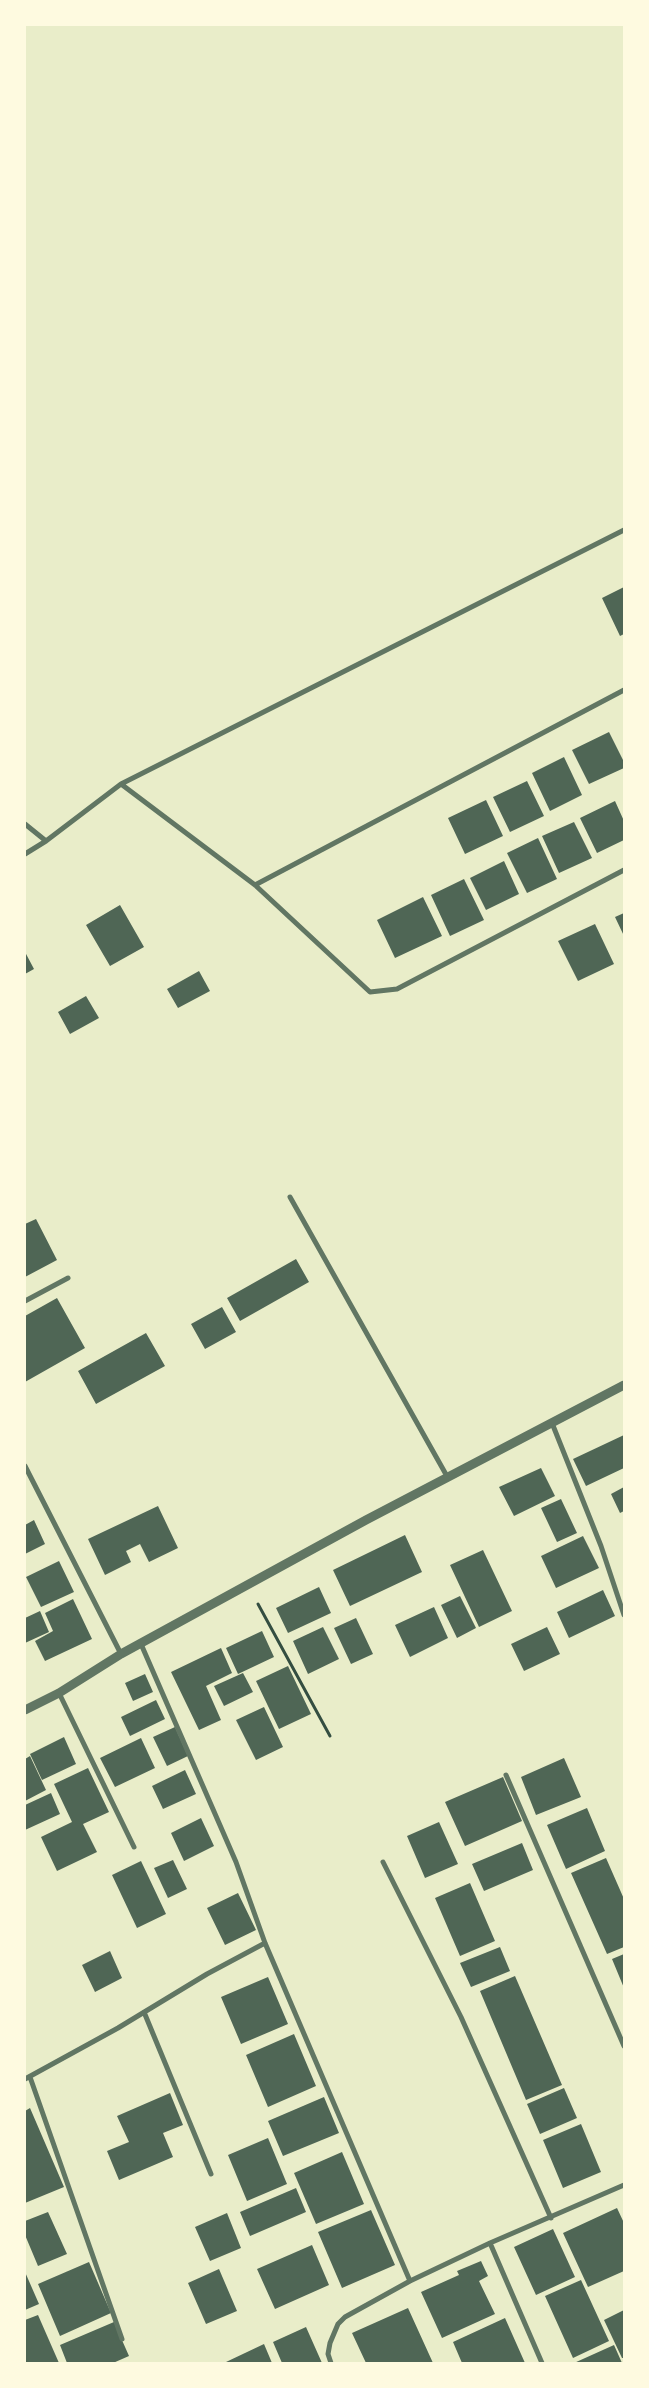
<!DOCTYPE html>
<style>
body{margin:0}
#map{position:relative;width:649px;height:2388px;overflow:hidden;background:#e9edc9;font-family:"PT Sans Narrow",sans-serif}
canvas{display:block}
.frame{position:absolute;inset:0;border:26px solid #fefae0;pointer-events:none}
</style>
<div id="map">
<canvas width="649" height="2388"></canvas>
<div class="frame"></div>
</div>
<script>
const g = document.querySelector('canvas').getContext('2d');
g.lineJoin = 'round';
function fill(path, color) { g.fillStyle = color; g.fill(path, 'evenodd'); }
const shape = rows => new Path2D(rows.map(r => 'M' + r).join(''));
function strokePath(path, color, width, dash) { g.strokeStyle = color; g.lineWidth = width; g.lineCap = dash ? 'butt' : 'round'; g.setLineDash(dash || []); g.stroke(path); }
fill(shape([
 [624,587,624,634,620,636,602,598],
 [609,732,624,762,624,768,589,784,572,750],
 [564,757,582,795,550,811,532,773],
 [527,781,544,816,510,832,493,797],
 [486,800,503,836,465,854,448,818],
 [615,801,624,821,624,840,597,853,580,818],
 [574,822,592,858,559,873,542,836],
 [538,838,557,879,527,893,507,853],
 [504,861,519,894,486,910,470,878],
 [464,879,484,920,450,936,431,895],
 [423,897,442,936,395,958,377,920],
 [120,905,144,947,110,966,86,925],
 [624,913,624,936,615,917],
 [595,924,614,964,578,981,558,941],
 [25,952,34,969,25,974],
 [199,971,210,991,178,1008,167,989],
 [86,996,99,1018,70,1034,58,1012],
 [36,1219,57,1260,25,1277,25,1224],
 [296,1259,309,1282,240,1321,227,1298],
 [57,1298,85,1348,25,1382,25,1316],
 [222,1307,236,1332,205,1349,191,1324],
 [146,1333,165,1366,96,1404,78,1371],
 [624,1435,624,1468,586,1486,573,1459],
 [541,1468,555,1496,514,1516,499,1487],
 [624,1487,624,1511,620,1513,611,1494],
 [561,1499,577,1533,557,1542,541,1508],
 [158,1506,178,1548,149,1562,140,1544,126,1551,131,1562,105,1575,88,1539],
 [34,1520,45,1544,25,1554,25,1525],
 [405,1535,422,1572,350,1606,333,1570],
 [583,1536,599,1568,556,1588,541,1556],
 [483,1550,512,1611,479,1627,450,1565],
 [59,1561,74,1592,41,1607,26,1577],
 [319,1587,331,1613,288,1633,276,1608],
 [603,1590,615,1616,569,1638,557,1612],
 [460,1596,476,1628,457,1638,441,1605],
 [73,1599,92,1639,45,1661,35,1641,53,1631,45,1613],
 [434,1607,448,1638,410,1657,395,1625],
 [40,1611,49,1632,25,1643,25,1618],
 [356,1618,373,1654,351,1664,334,1628],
 [323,1627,339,1659,308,1674,293,1641],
 [547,1627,560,1654,524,1671,511,1644],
 [262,1631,274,1657,238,1674,226,1648],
 [221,1648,232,1673,206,1686,221,1720,199,1730,171,1672],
 [288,1666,311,1714,279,1729,256,1681],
 [243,1673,253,1692,224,1706,214,1686],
 [145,1674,153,1692,133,1701,125,1683],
 [156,1700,165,1719,130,1736,121,1717],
 [264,1707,283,1747,256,1760,236,1720],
 [175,1727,188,1756,167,1766,153,1737],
 [64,1737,76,1764,42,1780,30,1754],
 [141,1738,155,1768,115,1787,100,1758],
 [30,1756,46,1790,25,1801,25,1759],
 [564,1758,581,1797,536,1815,521,1777],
 [88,1768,109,1812,83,1824,97,1852,57,1871,41,1837,72,1822,54,1784],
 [185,1770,196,1794,163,1809,152,1786],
 [503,1777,522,1821,465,1846,445,1802],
 [51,1793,60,1814,25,1830,25,1805],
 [587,1808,605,1851,566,1869,547,1825],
 [201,1818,214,1846,184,1861,171,1833],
 [439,1822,458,1864,425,1878,407,1836],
 [522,1843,533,1870,484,1891,472,1864],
 [606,1858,624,1899,624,1947,607,1954,571,1873],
 [173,1860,187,1889,168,1898,154,1868],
 [141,1861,166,1914,137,1928,112,1875],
 [470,1883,495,1941,460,1956,435,1898],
 [238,1893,256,1930,225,1945,207,1908],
 [500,1947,510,1971,471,1987,460,1963],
 [110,1951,122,1978,95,1992,82,1965],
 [624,1954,624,1988,612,1959],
 [515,1976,562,2085,526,2100,480,1991],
 [268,1977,288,2024,241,2044,221,1997],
 [294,2034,316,2086,268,2107,246,2055],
 [564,2088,577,2118,540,2134,527,2104],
 [170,2093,183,2125,163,2133,173,2157,119,2180,107,2151,129,2142,117,2116],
 [324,2097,339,2133,283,2156,268,2121],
 [30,2108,64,2187,25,2203,25,2111],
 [581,2124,601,2172,563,2188,543,2140],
 [268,2138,287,2184,247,2201,228,2155],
 [342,2152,364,2204,316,2224,294,2173],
 [296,2188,306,2212,250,2236,240,2212],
 [617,2208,624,2223,624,2271,588,2287,563,2233],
 [371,2210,395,2265,342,2288,318,2232],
 [48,2212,67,2254,38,2266,25,2235,25,2221],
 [227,2213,241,2248,210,2261,195,2227],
 [553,2229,575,2277,536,2295,514,2247],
 [312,2245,329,2285,275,2309,257,2269],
 [481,2261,488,2276,479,2281,495,2314,442,2338,421,2292,459,2275,457,2271],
 [89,2262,111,2313,60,2336,38,2284],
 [219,2269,237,2311,206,2324,188,2283],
 [25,2272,39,2304,25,2310],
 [581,2280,609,2341,573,2358,545,2296],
 [408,2308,433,2363,366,2363,352,2333],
 [624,2310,624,2358,622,2358,604,2320],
 [38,2315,59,2363,25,2363,25,2320],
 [505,2318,525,2363,462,2363,453,2342],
 [114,2322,129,2356,113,2363,67,2363,60,2345],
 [306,2327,322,2363,282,2363,273,2342],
 [264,2344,272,2363,226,2363,226,2362],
 [614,2345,622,2363,574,2363]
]), '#4f6655');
strokePath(shape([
 [258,1604,330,1736]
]), '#344e41', 3);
strokePath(shape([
 [121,784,624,530],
 [25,824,46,841],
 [25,854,46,841,121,784,255,885,370,992,397,989,624,870],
 [255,885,624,690],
 [290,1197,448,1478],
 [25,1301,68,1278],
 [552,1423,601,1546,624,1615],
 [25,1466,121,1654],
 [141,1644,236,1862,265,1943,410,2281],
 [59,1693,134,1847],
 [506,1775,624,2046],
 [383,1862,461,2017,551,2218],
 [144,2012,211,2174],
 [30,2077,122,2339],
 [25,2079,118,2028,207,1974,265,1943],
 [490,2243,542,2363],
 [331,2363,328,2354,330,2343,338,2324,345,2317,410,2281,490,2243,624,2185]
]), '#617663', 5);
strokePath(shape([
 [25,1710,59,1693,121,1654,366,1520,624,1385]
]), '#617663', 9);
</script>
